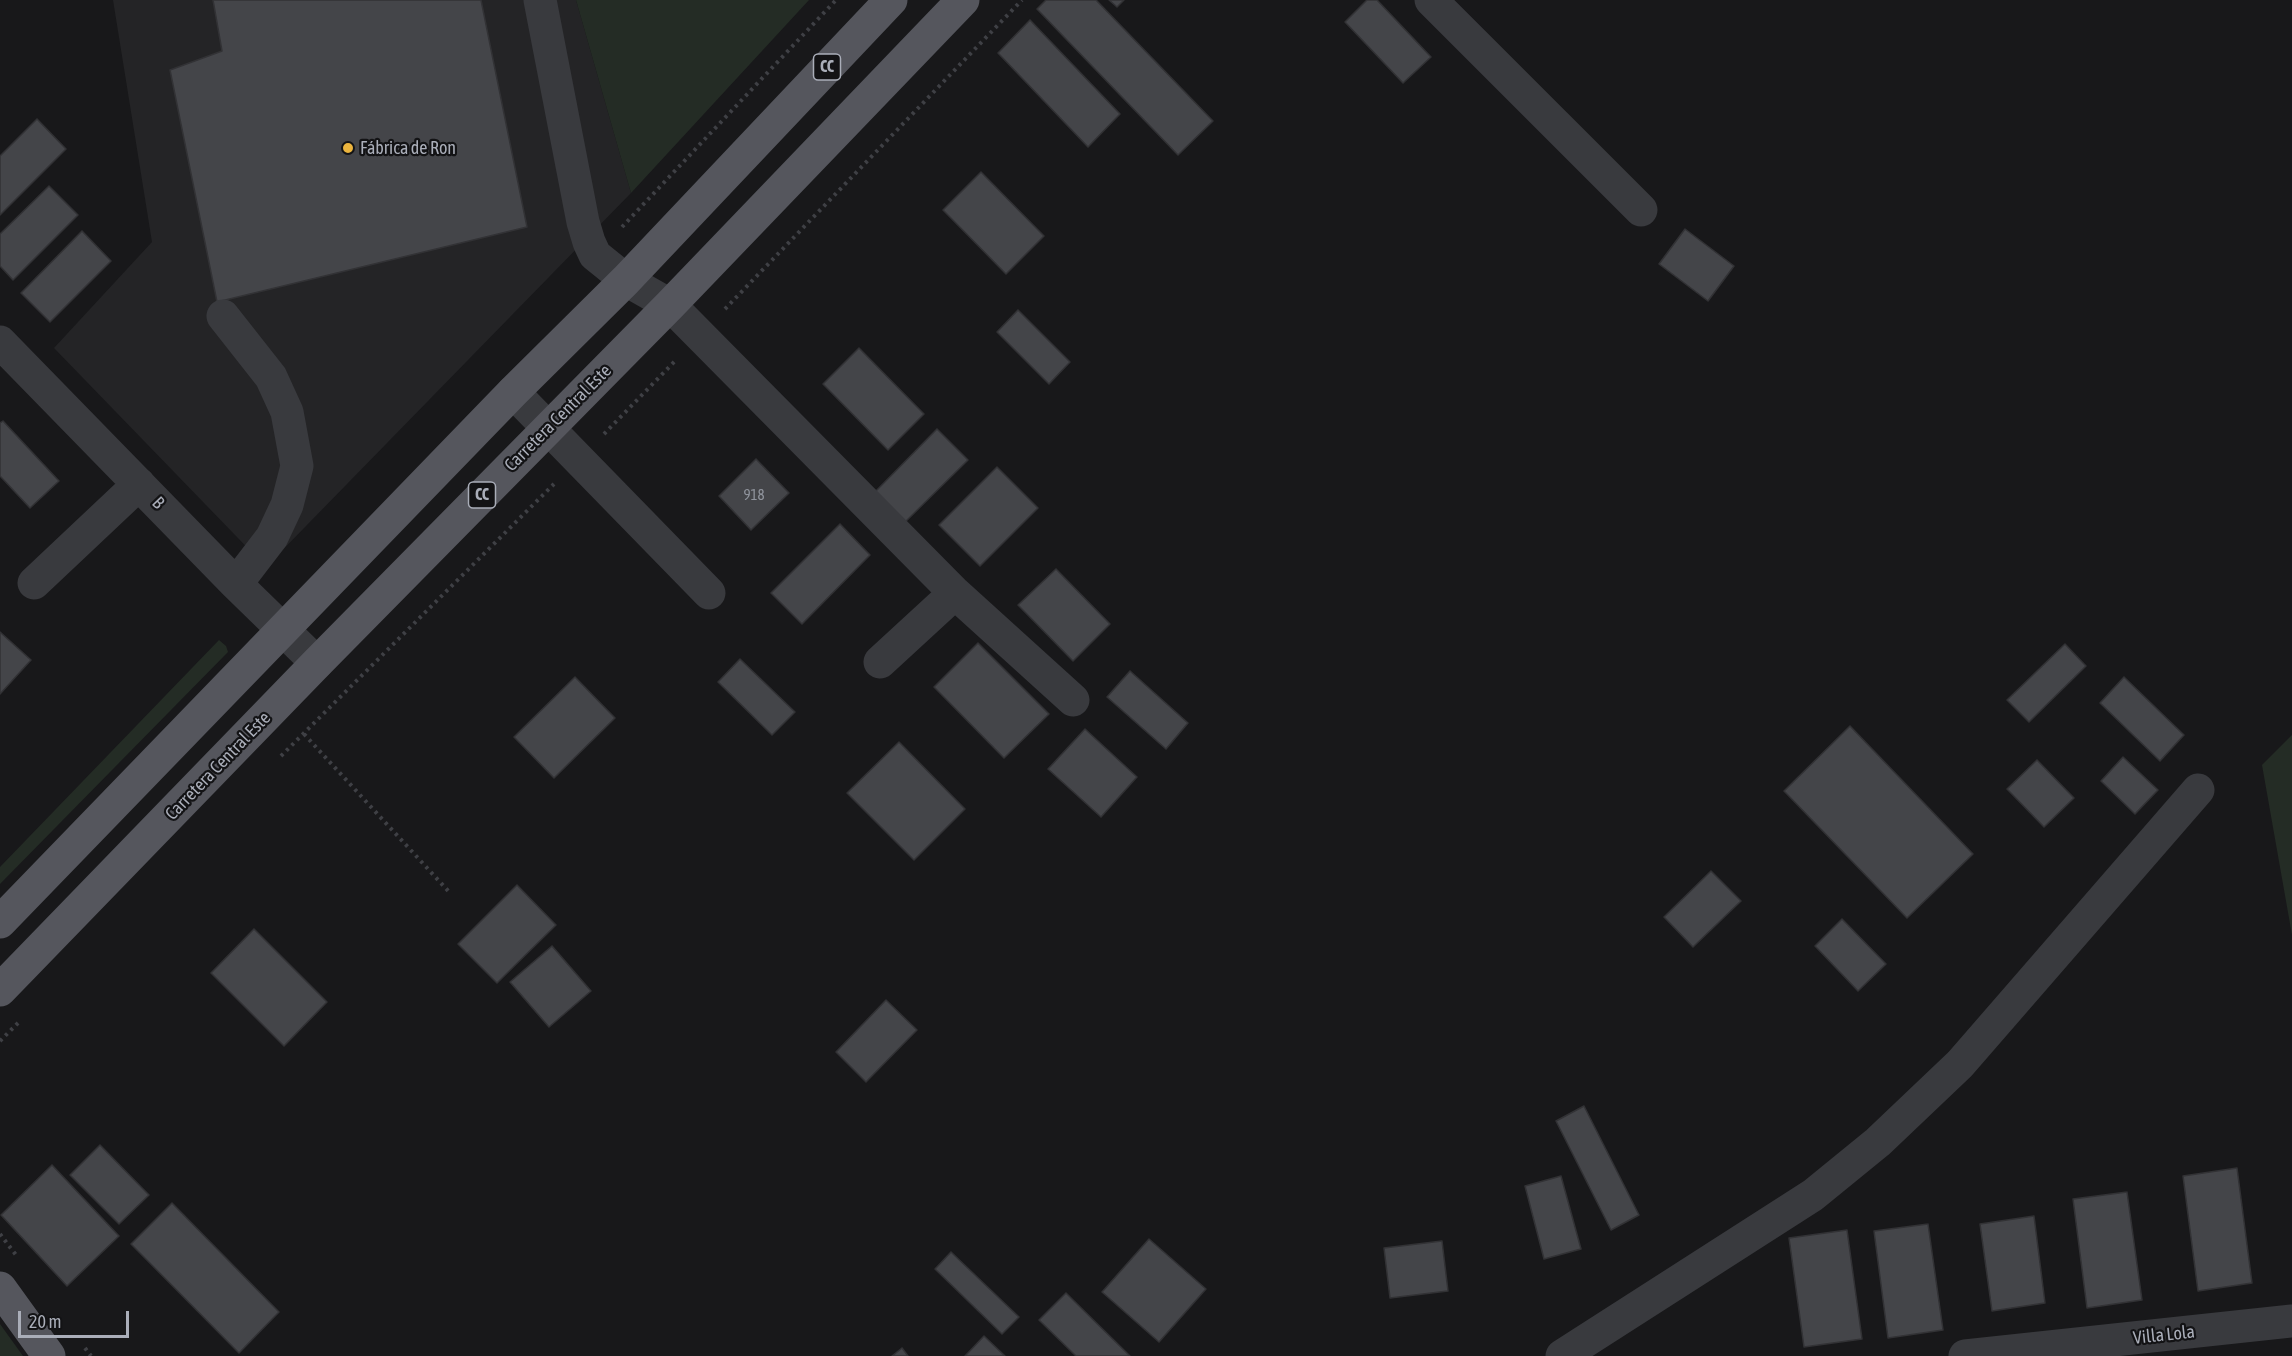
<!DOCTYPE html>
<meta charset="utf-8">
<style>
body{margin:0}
#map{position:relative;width:2292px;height:1356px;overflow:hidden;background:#18181a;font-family:"Asap Condensed",sans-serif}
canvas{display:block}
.scale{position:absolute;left:18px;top:1311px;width:111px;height:27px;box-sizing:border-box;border:3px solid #aaaeb9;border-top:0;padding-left:8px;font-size:18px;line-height:21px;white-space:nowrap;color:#aaaeb9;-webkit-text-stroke:4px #131315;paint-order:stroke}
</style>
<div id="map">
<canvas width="2292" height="1356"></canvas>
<div class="scale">20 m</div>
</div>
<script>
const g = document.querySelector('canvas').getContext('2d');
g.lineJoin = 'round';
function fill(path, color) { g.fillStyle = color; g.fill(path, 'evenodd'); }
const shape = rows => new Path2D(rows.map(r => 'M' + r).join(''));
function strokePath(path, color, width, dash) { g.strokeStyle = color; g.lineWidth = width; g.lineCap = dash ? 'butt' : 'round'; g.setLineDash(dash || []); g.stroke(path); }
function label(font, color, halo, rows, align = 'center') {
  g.font = font + ' "Asap Condensed",sans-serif'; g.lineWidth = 4.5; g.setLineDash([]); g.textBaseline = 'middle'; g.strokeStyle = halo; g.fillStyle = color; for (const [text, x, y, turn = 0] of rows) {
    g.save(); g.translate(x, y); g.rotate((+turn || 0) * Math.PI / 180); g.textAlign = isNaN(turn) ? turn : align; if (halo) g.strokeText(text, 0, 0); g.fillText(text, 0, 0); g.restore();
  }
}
fill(shape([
 [113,0,576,0,631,193,266,567,54,348,152,242]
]), '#242426');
fill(shape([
 [576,0,809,0,631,193],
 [219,640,226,646,228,652,0,884,0,867],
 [2292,735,2292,935,2262,765],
 [0,1324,23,1356,0,1356]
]), '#242c25');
const building = shape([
 [213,0,481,0,527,227,217,302,170,70,222,51,213,0],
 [1046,0,1096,0,1213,121,1178,155,1037,9,1046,0],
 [1109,0,1124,0,1117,7,1109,0],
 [1367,0,1377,0,1431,57,1403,83,1345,22,1367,0],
 [1030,20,1120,114,1088,147,998,53,1030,20],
 [37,119,66,149,0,215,0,156,37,119],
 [981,172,1044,236,1006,274,943,210,981,172],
 [49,186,78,215,13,280,0,266,0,234,49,186],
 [1685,229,1734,266,1708,301,1659,264,1685,229],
 [82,231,111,261,50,322,21,293,82,231],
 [1018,310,1070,362,1049,384,997,332,1018,310],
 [859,348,924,414,888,450,823,384,859,348],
 [3,421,59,481,30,508,0,476,0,423,3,421],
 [937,429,968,460,900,527,870,497,937,429],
 [756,459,789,493,751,530,719,496,756,459],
 [997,467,1038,508,980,566,939,525,997,467],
 [840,524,870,555,802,624,771,593,840,524],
 [1056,569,1110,624,1073,661,1018,605,1056,569],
 [0,632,31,660,0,694,0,632],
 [978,643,1049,714,1004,758,934,687,978,643],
 [2065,644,2086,666,2029,722,2007,700,2065,644],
 [740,659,795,712,772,735,718,682,740,659],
 [1130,671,1188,723,1166,749,1107,697,1130,671],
 [575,677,615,718,554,778,514,737,575,677],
 [2124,677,2184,735,2160,761,2100,703,2124,677],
 [1850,726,1973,854,1907,918,1784,791,1850,726],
 [1085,729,1137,777,1101,817,1048,769,1085,729],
 [899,742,965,809,914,860,847,793,899,742],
 [2123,757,2158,790,2135,814,2101,781,2123,757],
 [2037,760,2074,798,2044,827,2007,789,2037,760],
 [1711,871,1741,901,1693,947,1664,917,1711,871],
 [517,885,556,925,497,983,458,944,517,885],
 [1842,919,1886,964,1858,991,1815,946,1842,919],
 [254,929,327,1002,284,1046,211,973,254,929],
 [552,946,591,991,549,1027,510,982,552,946],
 [886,1000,917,1030,866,1082,836,1052,886,1000],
 [1584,1106,1639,1215,1611,1230,1556,1121,1584,1106],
 [100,1145,149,1195,119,1224,70,1175,100,1145],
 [52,1165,119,1236,67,1286,1,1215,52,1165],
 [2237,1168,2252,1283,2198,1291,2183,1176,2237,1168],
 [1561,1176,1581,1249,1544,1259,1525,1186,1561,1176],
 [2127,1192,2142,1300,2087,1308,2073,1199,2127,1192],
 [172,1203,279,1312,239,1353,131,1244,172,1203],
 [2034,1216,2045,1303,1992,1311,1980,1224,2034,1216],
 [1928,1224,1943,1330,1888,1338,1874,1231,1928,1224],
 [1847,1230,1862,1339,1804,1347,1789,1238,1847,1230],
 [1149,1239,1206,1289,1159,1342,1102,1292,1149,1239],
 [1442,1241,1448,1291,1390,1298,1384,1248,1442,1241],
 [951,1252,1019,1317,1002,1334,935,1269,951,1252],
 [1066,1293,1130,1356,1076,1356,1039,1320,1066,1293],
 [984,1336,1005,1356,965,1356,984,1336],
 [902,1348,908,1356,892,1356,902,1348]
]);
fill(building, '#444549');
strokePath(building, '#323235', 1.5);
strokePath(shape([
 [622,227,836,0],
 [725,309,1022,0],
 [604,434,676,360],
 [304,734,451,894],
 [281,756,554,484],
 [0,1041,19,1022],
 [0,1234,16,1255],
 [85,1348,91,1356]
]), '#3f4045', 4, [3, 4.5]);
strokePath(shape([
 [540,0,583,222,589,242,595,255,626,280,670,305,955,593,1073,700],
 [1431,0,1641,210],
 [223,316,271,377,287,412,297,466,287,505,272,537,236,584],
 [0,342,236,584,317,663],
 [513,392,709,593],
 [34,583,139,484],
 [880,662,955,593],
 [1562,1356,1813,1195,1878,1142,1960,1064,2198,790],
 [1965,1356,2292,1321]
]), '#393a3e', 33);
strokePath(shape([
 [0,922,513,392,626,280,891,0],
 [0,990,317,663,670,305,963,0],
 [0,1288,49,1356]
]), '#55565d', 33);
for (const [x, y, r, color] of [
 [348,148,6,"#ebb43e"]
]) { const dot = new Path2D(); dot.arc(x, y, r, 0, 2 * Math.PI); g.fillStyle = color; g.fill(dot); strokePath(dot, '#131315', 2); }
label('15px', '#90949d', null, [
 ["918",754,495]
]);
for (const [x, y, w] of [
 [827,67,27],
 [482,495,27]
]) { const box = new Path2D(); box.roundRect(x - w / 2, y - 13, w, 26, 4.5); g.fillStyle = '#131315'; g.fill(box); strokePath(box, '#aaaeb9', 1.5); }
label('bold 16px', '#aaaeb9', null, [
 ["CC",827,67],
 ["CC",482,495]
]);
label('18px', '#aaaeb9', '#131315', [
 ["Fábrica de Ron",360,148]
], 'left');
label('18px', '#aaaeb9', '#131315', [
 ["Carretera Central Este",558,418,-45],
 ["B",158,503,46],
 ["Carretera Central Este",218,766,-46],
 ["Villa Lola",2164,1335,-6]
]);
</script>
